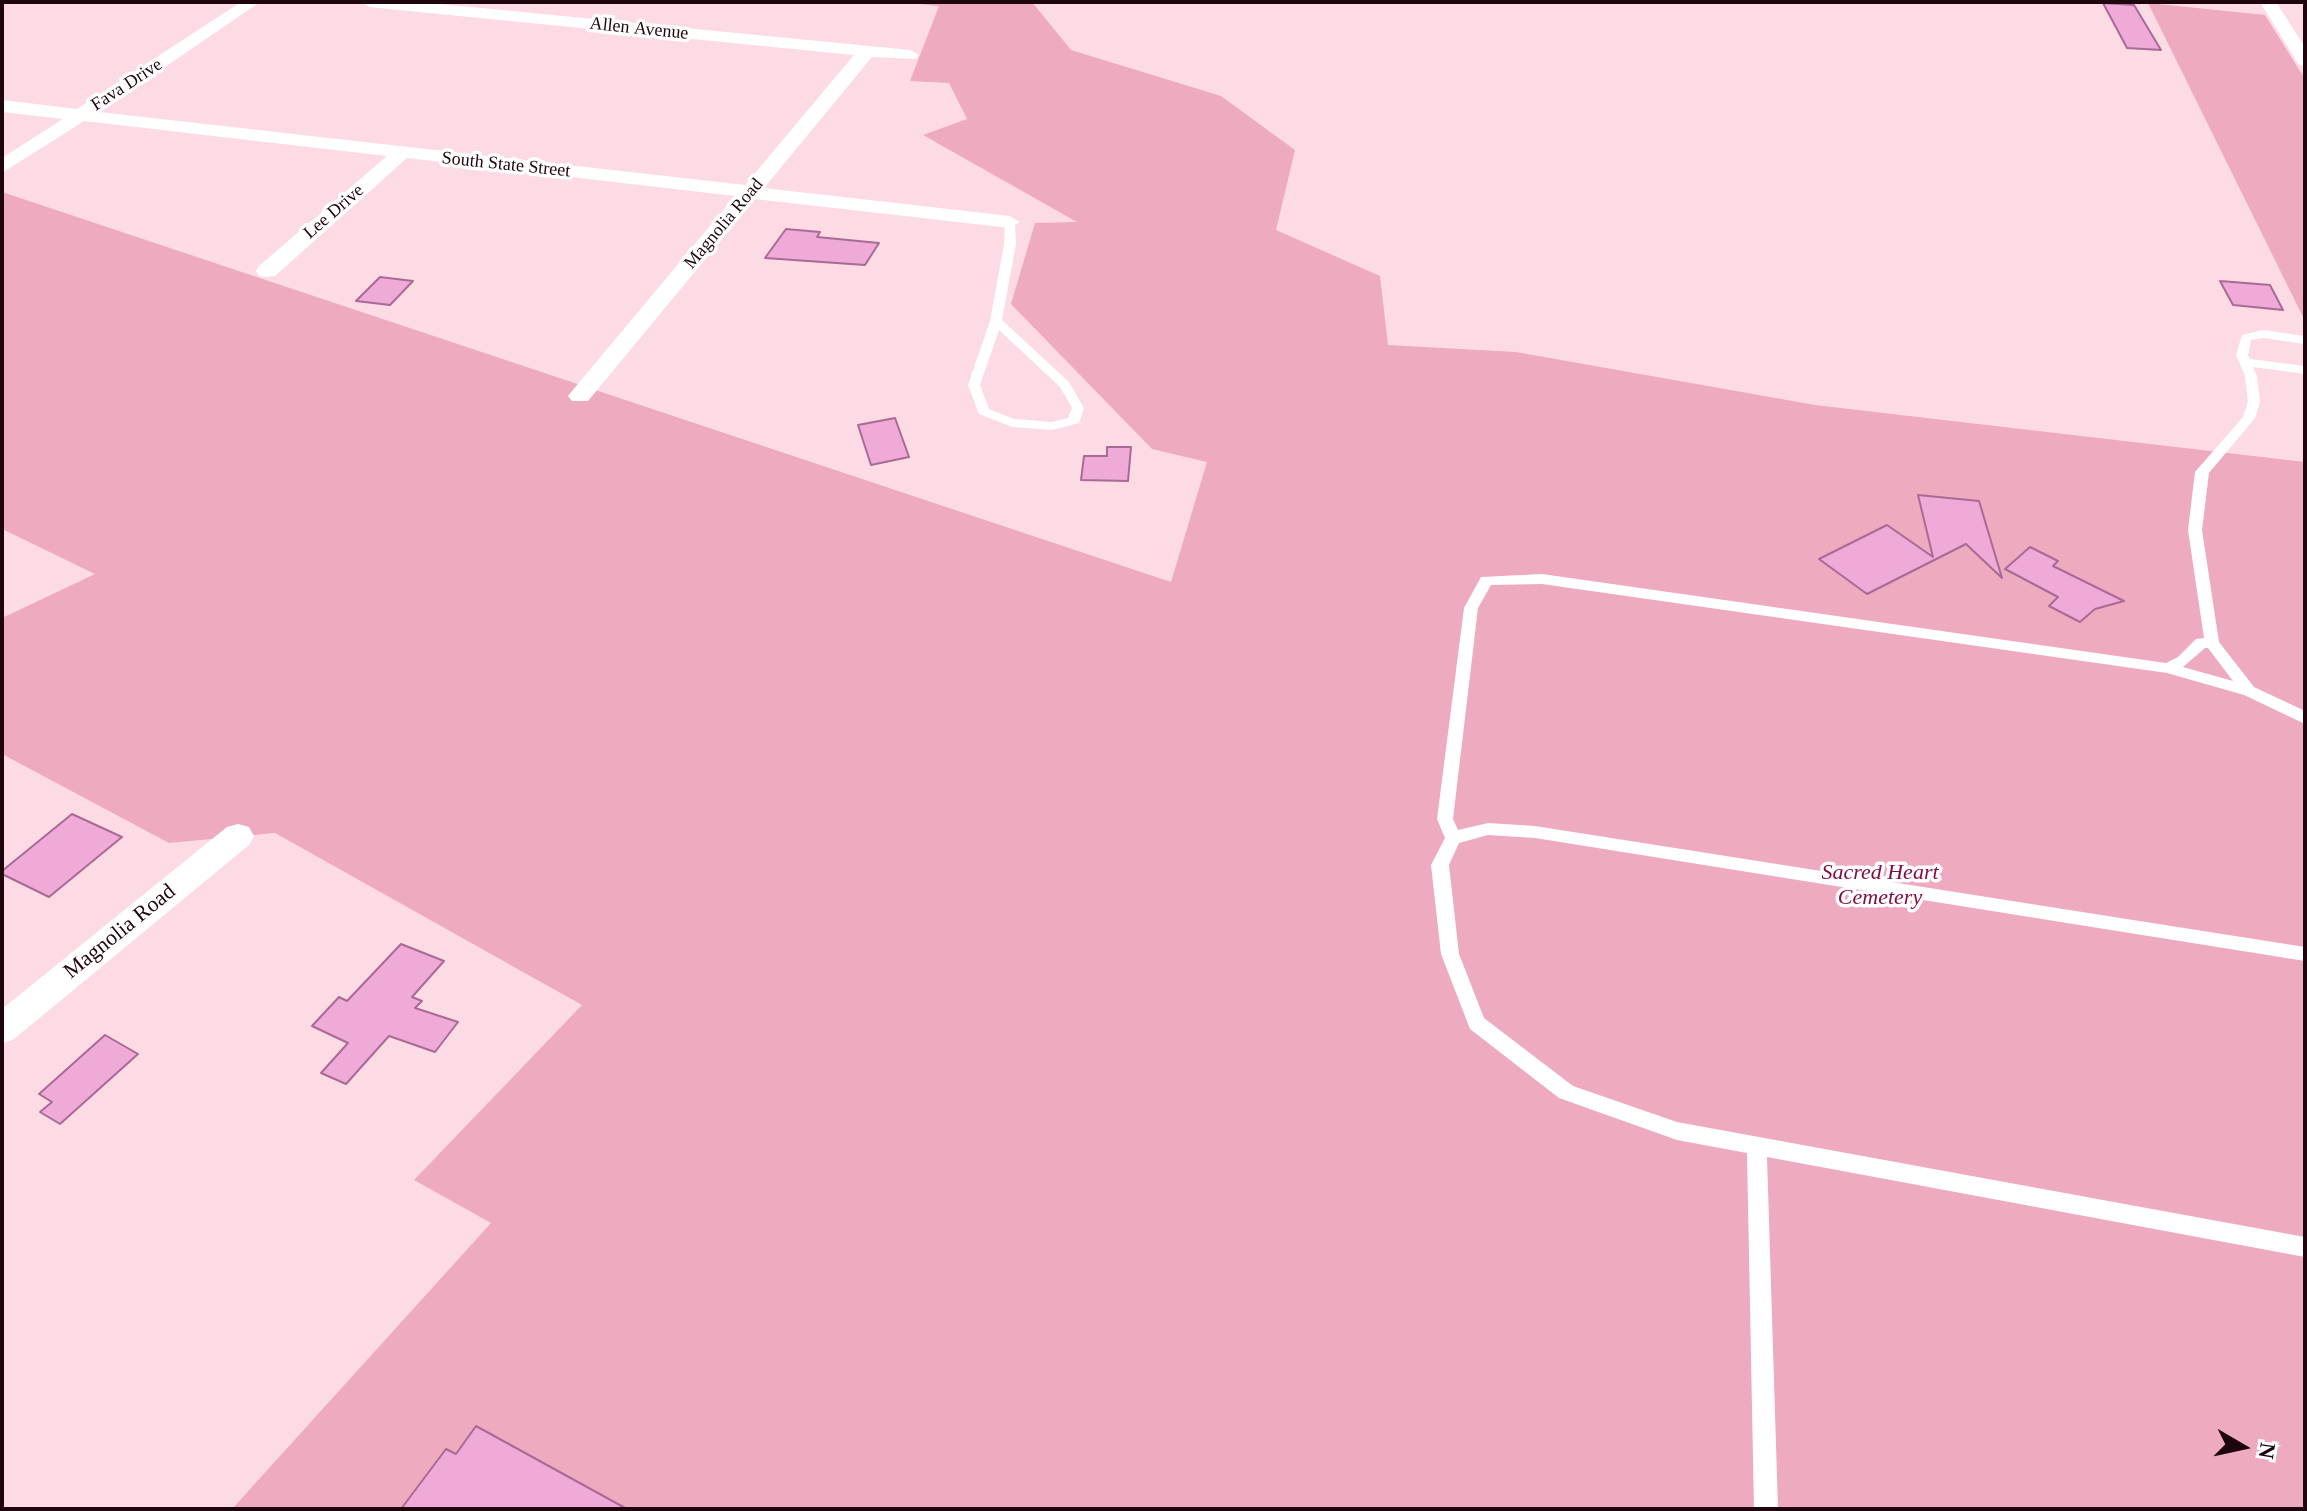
<!DOCTYPE html>
<style>
body{margin:0}
#map{position:relative;width:2307px;height:1511px;overflow:hidden;background:#fddbe4;font-family:"Times New Roman",serif}
canvas{display:block}
.frame{position:absolute;inset:0;border:4px solid #1f050e;pointer-events:none}
.north{position:absolute;left:2203px;top:1407px;width:80px;height:80px;-webkit-text-stroke:6px #fff;paint-order:stroke;rotate:99deg;font-size:22px;font-weight:700;line-height:32px;text-align:center;color:#1f050e}
.north::after{content:'';display:block;margin:auto;width:28px;height:36px;background:#1f050e;clip-path:polygon(50% 0,100% 100%,50% 72%,0 100%)}
</style>
<div id="map">
<canvas width="2307" height="1511"></canvas>
<div class="frame"></div>
<div class="north">N</div>
</div>
<script>
const g = document.querySelector('canvas').getContext('2d');
g.lineJoin = 'round';
function fill(path, color) { g.fillStyle = color; g.fill(path, 'evenodd'); }
const shape = rows => new Path2D(rows.map(r => 'M' + r).join(''));
function strokePath(path, color, width, dash) { g.strokeStyle = color; g.lineWidth = width; g.lineCap = dash ? 'butt' : 'round'; g.setLineDash(dash || []); g.stroke(path); }
function label(font, color, halo, rows, align = 'center') {
  g.font = font + ' "Times New Roman",serif'; g.lineWidth = 7; g.setLineDash([]); g.textBaseline = 'middle'; g.strokeStyle = halo; g.fillStyle = color; for (const [text, x, y, turn = 0] of rows) {
    g.save(); g.translate(x, y); g.rotate((+turn || 0) * Math.PI / 180); g.textAlign = isNaN(turn) ? turn : align; if (halo) g.strokeText(text, 0, 0); g.fillText(text, 0, 0); g.restore();
  }
}
fill(shape([
 [901,2,1032,2,1071,50,1221,96,1295,150,1276,230,1380,276,1388,345,1516,352,1815,405,2305,462,2305,1509,232,1509,491,1223,414,1180,582,1005,275,833,169,843,2,754,2,618,95,574,2,529,2,192,1171,582,1207,462,1152,449,1011,304,1035,223,1077,222,923,135,967,119,949,83,910,81,939,6],
 [2148,3,2265,15,2305,79,2305,321]
]), '#eeaabe');
const building = shape([
 [2103,3,2134,5,2161,50,2127,48,2103,3],
 [786,229,820,232,817,237,879,243,865,265,765,258,786,229],
 [380,277,413,281,390,305,356,301,380,277],
 [2220,281,2270,285,2283,310,2233,305,2220,281],
 [895,418,909,457,871,465,858,425,895,418],
 [1107,447,1131,447,1128,481,1081,480,1084,456,1107,456,1107,447],
 [1918,495,1979,501,2002,578,1966,544,1867,594,1819,559,1887,525,1933,557,1918,495],
 [2030,547,2058,561,2053,566,2124,601,2095,609,2080,622,2049,606,2058,597,2005,569,2030,547],
 [72,814,122,837,49,897,2,874,2,871,72,814],
 [401,944,444,961,412,997,422,1001,415,1008,458,1022,435,1052,389,1036,346,1084,321,1073,348,1043,312,1026,339,997,347,1001,401,944],
 [105,1035,138,1054,60,1124,40,1112,52,1102,39,1094,105,1035],
 [476,1426,627,1509,401,1509,446,1449,456,1454,476,1426]
]);
fill(building, '#efaad7');
strokePath(building, '#aa6a95', 2);
fill(shape([
 [1010,219,1015,222,1016,244,1002,320,1069,382,1084,408,1079,423,1052,430,1012,427,979,414,968,385,990,321,1004,244,1005,222,1010,219],
 [999,330,1060,387,1072,408,1068,418,1052,422,1014,419,989,409,980,385,999,330],
 [2263,330,2305,336,2305,344,2263,338,2251,340,2248,355,2250,359,2305,366,2305,374,2253,367,2257,376,2260,402,2255,418,2209,473,2202,530,2219,642,2254,687,2305,711,2305,724,2244,695,2167,673,1542,584,1491,585,1478,608,1453,819,1458,830,1488,823,1535,826,2305,947,2305,961,1535,838,1488,835,1459,843,1449,865,1459,954,1484,1018,1573,1086,1677,1122,2305,1237,2305,1257,1767,1157,1778,1509,1754,1509,1747,1153,1677,1140,1559,1098,1470,1029,1441,954,1431,865,1445,838,1437,819,1464,608,1481,577,1542,574,2166,663,2178,657,2196,639,2204,638,2188,530,2195,472,2243,417,2248,402,2245,376,2236,355,2242,335,2263,330],
 [2205,648,2208,648,2233,681,2183,667,2205,648]
]), '#fff');
fill(shape([
 [241,2,260,2,99,112,745,185,854,55,369,7,361,2,420,2,910,50,919,55,916,59,872,57,764,188,1010,216,1020,222,1010,228,755,199,588,401,572,401,568,396,572,391,735,196,407,158,275,276,267,277,259,276,256,271,259,266,387,156,84,121,2,173,2,158,63,119,2,112,2,100,77,109,241,2],
 [2260,2,2276,2,2305,47,2305,66,2299,65,2260,2],
 [238,824,249,827,254,836,249,845,14,1039,2,1044,2,1009,227,827,238,824]
]), '#fff');
label('18px', '#1f050e', '#fff', [
 ["Allen Avenue",639,29,6],
 ["Fava Drive",127,85,-33],
 ["South State Street",506,165,6],
 ["Lee Drive",334,212,-41],
 ["Magnolia Road",724,224,-50]
]);
label('italic 22px', '#820e44', '#fff', [
 ["Sacred Heart",1880,873],
 ["Cemetery",1880,898]
]);
label('22px', '#1f050e', '#fff', [
 ["Magnolia Road",120,932,-39]
]);
</script>
